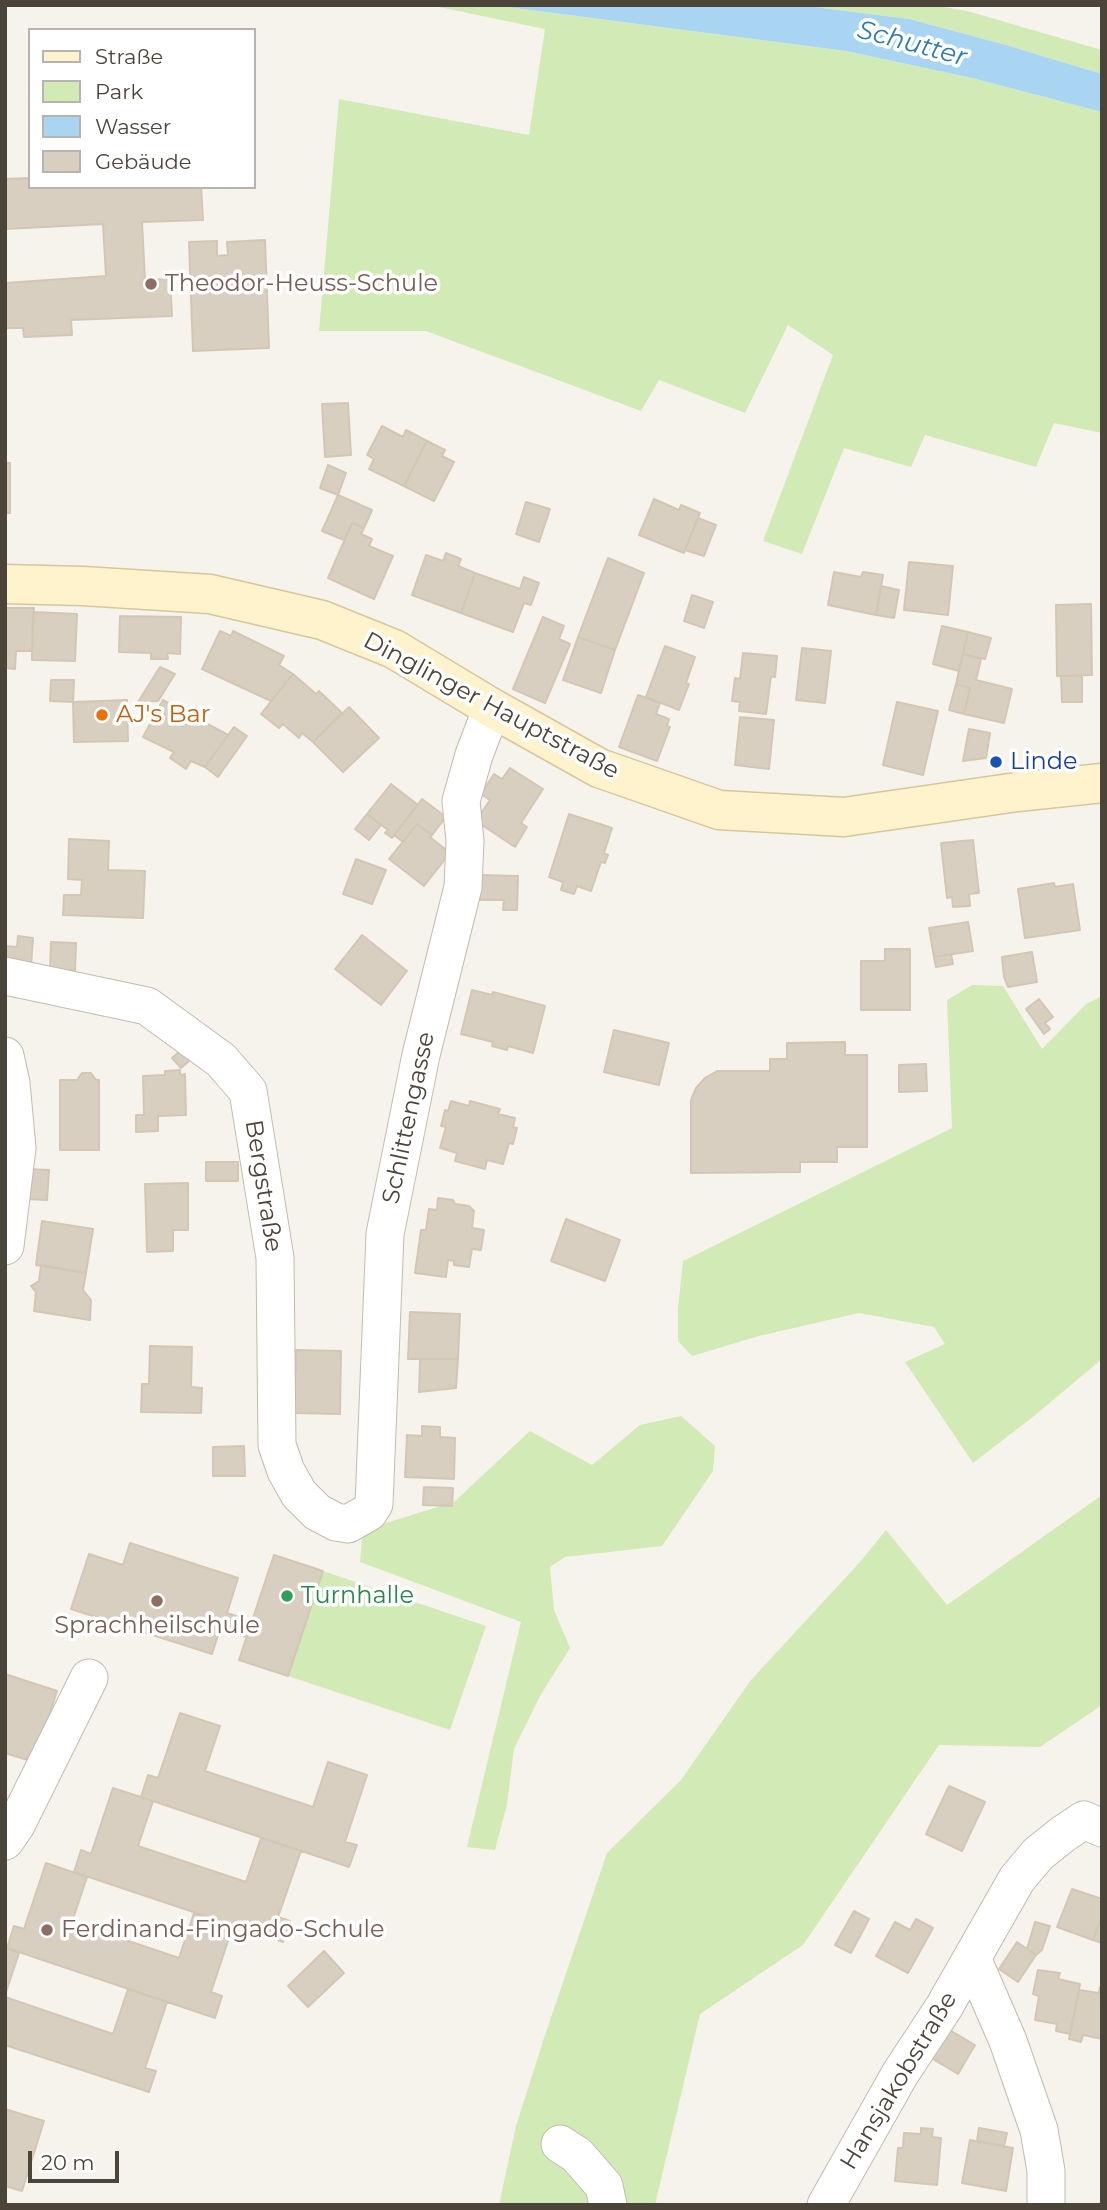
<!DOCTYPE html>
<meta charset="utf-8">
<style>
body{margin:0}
#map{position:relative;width:1107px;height:2210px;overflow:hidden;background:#f6f3ec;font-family:Montserrat,sans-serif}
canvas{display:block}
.frame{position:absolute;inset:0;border:7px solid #4b4439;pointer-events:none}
.legend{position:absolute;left:28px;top:28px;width:228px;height:161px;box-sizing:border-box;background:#fff;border:2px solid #b7b4b0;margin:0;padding:9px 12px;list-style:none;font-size:21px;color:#4b4439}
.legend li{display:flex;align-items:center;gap:14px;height:35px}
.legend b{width:35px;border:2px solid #b7b4b0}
.scale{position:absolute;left:28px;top:2151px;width:91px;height:32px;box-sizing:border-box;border:4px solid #4b4439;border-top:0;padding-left:9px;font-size:21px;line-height:24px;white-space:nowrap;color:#4b4439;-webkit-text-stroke:5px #fff;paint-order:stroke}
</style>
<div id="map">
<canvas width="1107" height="2210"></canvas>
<div class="frame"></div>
<ul class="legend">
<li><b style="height:9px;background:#fff3cd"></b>Straße</li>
<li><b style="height:19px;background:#d2eab5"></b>Park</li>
<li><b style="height:19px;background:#a9d4f2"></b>Wasser</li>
<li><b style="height:19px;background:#d8cfc1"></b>Gebäude</li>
</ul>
<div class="scale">20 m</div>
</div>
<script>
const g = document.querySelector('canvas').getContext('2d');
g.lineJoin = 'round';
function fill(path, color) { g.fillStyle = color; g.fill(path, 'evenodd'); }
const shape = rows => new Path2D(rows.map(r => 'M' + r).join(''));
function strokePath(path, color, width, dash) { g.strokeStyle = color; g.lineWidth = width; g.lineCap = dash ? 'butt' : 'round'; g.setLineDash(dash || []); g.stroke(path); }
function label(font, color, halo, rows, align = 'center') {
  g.font = font + ' Montserrat,sans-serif'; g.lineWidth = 7; g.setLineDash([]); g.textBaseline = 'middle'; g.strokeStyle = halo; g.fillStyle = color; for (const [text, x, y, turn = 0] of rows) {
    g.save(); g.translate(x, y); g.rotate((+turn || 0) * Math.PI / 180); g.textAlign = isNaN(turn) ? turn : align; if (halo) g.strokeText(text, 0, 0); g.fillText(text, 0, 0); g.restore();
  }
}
fill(shape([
 [429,5,492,5,846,51,972,78,1102,112,1102,433,1054,423,1036,467,925,435,911,467,844,448,802,554,763,541,833,355,788,325,745,413,659,380,641,411,426,331,319,331,339,99,529,135,545,29],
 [799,5,932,5,967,11,1102,50,1102,74,1006,45,909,19],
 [972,985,1003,986,1042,1049,1086,1004,1102,996,1102,1359,1034,1416,973,1463,905,1362,945,1344,934,1327,859,1313,759,1336,692,1356,678,1341,678,1308,683,1261,952,1128,947,1000],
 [681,1416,715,1446,713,1471,662,1546,565,1557,550,1567,554,1610,570,1648,540,1696,514,1749,507,1804,495,1850,467,1847,521,1622,360,1562,363,1530,454,1502,530,1431,592,1465,640,1425],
 [1102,1495,1102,1705,1040,1747,939,1745,803,1945,700,2014,655,2205,499,2205,516,2126,544,2038,607,1853,681,1780,751,1680,860,1562,886,1530,947,1605],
 [323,1571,486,1626,450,1730,288,1676]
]), '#d2eab5');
fill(shape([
 [492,5,799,5,909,19,1006,45,1102,74,1102,112,972,78,846,51]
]), '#a9d4f2');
const building = shape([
 [30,178,30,187,201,187,203,220,142,222,145,280,170,279,172,316,71,320,72,335,24,337,23,328,5,328,5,283,106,276,103,224,5,229,5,179,30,178],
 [265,240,269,348,193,351,189,242,217,241,217,256,228,255,227,242,265,240],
 [348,403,351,455,325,457,322,404,348,403],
 [382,426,403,437,406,430,427,441,404,486,369,469,374,459,367,455,382,426],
 [427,441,445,450,442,456,454,462,434,501,404,486,427,441],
 [5,463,10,463,10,513,5,513,5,463],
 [328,465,346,473,338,495,320,488,328,465],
 [338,495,372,510,364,528,352,523,344,540,322,531,338,495],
 [654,499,679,510,681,505,700,513,684,553,639,535,654,499],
 [526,502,550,509,539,542,516,534,526,502],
 [698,518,716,525,704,556,685,550,698,518],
 [352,523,364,528,361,534,372,539,369,546,393,556,374,599,328,578,352,523],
 [446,553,461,559,458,566,475,573,461,613,412,595,426,555,443,561,446,553],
 [608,558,644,573,615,650,578,637,608,558],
 [909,562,953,566,948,615,904,610,909,562],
 [834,572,861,577,863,572,883,575,876,615,828,605,834,572],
 [475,573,520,589,524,577,539,583,531,605,524,603,513,632,461,613,475,573],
 [881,586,899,590,894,618,876,615,881,586],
 [692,595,713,602,704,628,684,621,692,595],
 [1091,604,1092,675,1057,676,1056,605,1091,604],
 [5,608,34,608,32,651,16,651,15,669,5,668,5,608],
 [33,612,77,614,75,661,32,660,33,612],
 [120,616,181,617,180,654,167,653,168,659,151,659,151,653,119,652,120,616],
 [543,617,564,626,559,639,570,644,545,703,513,689,543,617],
 [942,626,968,632,959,671,933,664,942,626],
 [220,631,231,636,233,631,284,656,279,665,293,674,271,701,202,669,220,631],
 [968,632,991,638,985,659,963,654,968,632],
 [578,637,615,650,601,693,563,680,578,637],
 [665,646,695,657,686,683,689,684,679,710,646,697,665,646],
 [802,648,831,651,825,703,796,700,802,648],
 [743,653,777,656,775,677,771,676,766,714,739,711,740,702,732,701,735,678,740,679,743,653],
 [963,654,981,659,976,680,1012,689,1004,723,964,714,970,688,956,684,963,654],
 [160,667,175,674,158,701,138,702,160,667],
 [293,674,316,694,319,691,342,713,313,742,302,733,299,738,283,724,279,728,261,714,293,674],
 [1061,676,1082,676,1082,702,1062,702,1061,676],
 [51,680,74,680,73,702,50,701,51,680],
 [956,684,970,688,964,714,949,710,956,684],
 [638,695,660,703,656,714,669,719,667,726,670,727,657,761,619,747,638,695],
 [127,700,128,741,74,742,73,702,127,700],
 [163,700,228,735,205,767,191,761,186,769,170,758,174,752,143,737,163,700],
 [897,702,938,711,923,775,883,765,897,702],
 [349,707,379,738,343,772,313,742,349,707],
 [740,717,774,720,769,769,735,765,740,717],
 [234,727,247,736,218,777,205,767,234,727],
 [969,729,990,733,986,758,963,761,969,729],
 [510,768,543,789,521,823,527,827,515,847,476,821,490,800,481,794,494,774,502,779,510,768],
 [391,784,418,805,392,838,385,833,388,830,367,814,391,784],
 [422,799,446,817,432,835,417,824,403,842,394,835,422,799],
 [367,814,381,825,369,840,355,829,367,814],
 [569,814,612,828,604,853,608,855,605,863,601,862,591,891,577,886,574,894,561,890,563,882,549,877,569,814],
 [417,824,432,835,430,837,450,853,424,886,389,859,417,824],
 [69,839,109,841,108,870,145,871,143,918,63,915,64,895,81,895,82,880,68,879,69,839],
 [973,840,979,893,969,894,970,906,953,907,952,897,947,898,941,843,973,840],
 [356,859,386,870,372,904,343,894,356,859],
 [480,875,518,876,517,910,503,910,504,900,480,900,480,875],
 [1054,883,1055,887,1073,884,1080,930,1025,938,1018,889,1054,883],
 [968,922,973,951,934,957,929,928,968,922],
 [362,935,407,971,381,1005,335,969,362,935],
 [18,936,33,938,31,966,5,962,5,946,17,947,18,936],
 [51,942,76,943,75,971,50,970,51,942],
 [885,949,910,949,910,1010,861,1010,861,961,885,961,885,949],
 [1032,952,1037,982,1008,987,1004,977,1002,957,1032,952],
 [951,954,953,964,936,967,934,957,951,954],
 [472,990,492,995,493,992,545,1006,533,1053,508,1046,507,1050,492,1046,493,1042,461,1034,472,990],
 [1039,999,1053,1017,1045,1023,1050,1029,1044,1034,1026,1009,1039,999],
 [614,1030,669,1043,659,1085,604,1072,614,1030],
 [845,1042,845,1055,867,1055,867,1147,837,1147,837,1162,800,1162,800,1172,691,1173,691,1100,696,1088,705,1078,717,1071,770,1071,770,1059,787,1059,787,1043,845,1042],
 [186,1046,195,1056,181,1068,172,1058,186,1046],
 [926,1064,927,1091,899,1092,899,1065,926,1064],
 [180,1070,180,1075,185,1074,186,1115,158,1116,158,1131,136,1132,136,1115,144,1115,143,1076,165,1075,165,1071,180,1070],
 [82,1073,91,1073,96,1080,99,1080,99,1150,60,1150,60,1080,77,1080,82,1073],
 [451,1101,469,1106,470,1101,500,1109,498,1114,515,1118,513,1127,517,1128,513,1144,509,1143,503,1164,487,1160,485,1169,455,1161,457,1153,440,1148,446,1127,441,1126,445,1110,448,1111,451,1101],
 [206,1162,238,1162,238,1181,206,1181,206,1162],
 [26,1169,49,1170,47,1200,24,1199,26,1169],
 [188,1183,188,1230,173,1230,173,1251,147,1252,145,1184,188,1183],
 [438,1198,453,1200,455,1204,469,1206,474,1211,472,1228,484,1230,481,1250,472,1249,469,1267,454,1265,454,1261,448,1260,446,1277,415,1273,421,1230,426,1230,429,1209,437,1210,438,1198],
 [566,1219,620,1240,605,1281,551,1261,566,1219],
 [42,1221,93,1229,86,1273,36,1265,42,1221],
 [41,1265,86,1273,83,1290,91,1300,90,1320,34,1311,36,1292,31,1286,39,1281,41,1265],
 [410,1312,460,1314,458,1359,408,1359,410,1312],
 [150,1346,192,1347,191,1387,202,1388,201,1413,141,1412,142,1384,149,1384,150,1346],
 [296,1350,341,1351,340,1414,295,1413,295,1390,292,1390,292,1373,296,1373,296,1350],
 [420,1359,458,1359,456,1388,419,1392,420,1359],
 [422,1426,440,1427,440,1437,455,1438,454,1479,405,1477,407,1435,422,1436,422,1426],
 [244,1446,245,1476,213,1476,213,1447,244,1446],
 [424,1487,453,1488,452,1506,423,1505,424,1487],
 [130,1543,238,1578,227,1613,252,1621,246,1637,220,1629,212,1654,71,1609,89,1554,123,1565,130,1543],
 [274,1555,323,1571,288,1676,239,1660,274,1555],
 [5,1674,57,1691,34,1762,5,1753,5,1674],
 [180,1713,220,1726,205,1771,313,1807,328,1762,367,1775,345,1842,357,1845,349,1867,141,1797,148,1775,158,1778,180,1713],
 [949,1786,985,1802,962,1851,926,1834,949,1786],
 [113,1788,153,1801,138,1846,246,1882,261,1838,301,1851,278,1917,290,1921,283,1942,74,1872,81,1850,91,1854,113,1788],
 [46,1863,87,1877,72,1922,179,1958,194,1913,233,1926,211,1992,222,1996,215,2018,7,1948,14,1926,24,1929,46,1863],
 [1072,1889,1102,1899,1102,1916,1093,1940,1057,1927,1072,1889],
 [854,1911,869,1919,851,1953,835,1945,854,1911],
 [1102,1916,1102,1943,1093,1940,1102,1916],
 [916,1919,933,1928,908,1973,876,1956,895,1922,910,1930,916,1919],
 [1035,1922,1050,1926,1042,1950,1036,1955,1027,1949,1035,1922],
 [1017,1942,1036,1955,1018,1982,999,1969,1017,1942],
 [5,1948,19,1953,5,1995,5,1948],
 [324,1951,344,1973,308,2007,288,1986,324,1951],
 [1038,1970,1060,1973,1058,1979,1080,1984,1070,2034,1056,2031,1057,2024,1035,2020,1039,1996,1033,1994,1038,1970],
 [1100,1987,1102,2039,1083,2035,1081,2042,1069,2039,1079,1990,1099,1993,1100,1987],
 [128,1989,167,2002,145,2068,156,2071,149,2092,5,2045,5,1997,113,2034,128,1989],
 [948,2029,975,2045,958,2074,931,2058,948,2029],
 [5,2109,44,2121,22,2191,5,2186,5,2109],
 [921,2128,933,2129,932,2137,941,2138,937,2185,895,2181,898,2148,903,2148,904,2133,921,2134,921,2128],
 [979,2128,1007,2133,1004,2146,977,2141,979,2128],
 [970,2140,1013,2148,1006,2191,962,2183,970,2140]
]);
fill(building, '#d8cfc1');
strokePath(building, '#d3c7b4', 2);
const street = shape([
 [5,976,147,1006,221,1060,248,1091,275,1258,277,1445,286,1471,299,1494,317,1512,336,1522,348,1524,369,1512,374,1504,385,1234,421,1055,463,887,465,841,461,801,474,755,492,708],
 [5,1056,11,1083,17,1148,5,1246],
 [5,1841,16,1825,89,1678],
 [972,1958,1008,2041,1039,2130,1046,2171,1046,2205],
 [560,2144,577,2155,604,2186,608,2205],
 [826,2205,900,2074,944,2007,1017,1879,1038,1854,1063,1834,1084,1820,1102,1828]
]);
const secondary = shape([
 [5,584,83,586,210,594,322,620,394,649,492,708,599,768,719,810,844,817,1017,792,1102,783]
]);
strokePath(street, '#c2bbae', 39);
strokePath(secondary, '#d6c79b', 41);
strokePath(street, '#fff', 37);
strokePath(secondary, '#fff3cd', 38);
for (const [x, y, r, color] of [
 [151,284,7,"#8d6e63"],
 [102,715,7,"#e8710a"],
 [996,762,7,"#1a4fb4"],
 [287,1596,7,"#2e9e5b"],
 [157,1601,7,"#8d6e63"],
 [47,1930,7,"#8d6e63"]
]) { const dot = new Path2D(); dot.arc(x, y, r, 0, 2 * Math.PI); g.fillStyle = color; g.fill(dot); strokePath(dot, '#fff', 2.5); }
label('24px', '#785e54', '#fff', [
 ["Theodor-Heuss-Schule",165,284],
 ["Sprachheilschule",157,1626,"center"],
 ["Ferdinand-Fingado-Schule",61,1930]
], 'left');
label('24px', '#4b4439', '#fff', [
 ["Dinglinger Hauptstraße",491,706,28],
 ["Schlittengasse",409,1118,-78],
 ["Bergstraße",263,1186,81],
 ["Hansjakobstraße",899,2081,-59]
]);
label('24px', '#c56008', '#fff', [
 ["AJ's Bar",116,715]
], 'left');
label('24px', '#164399', '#fff', [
 ["Linde",1010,762]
], 'left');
label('24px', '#27864d', '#fff', [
 ["Turnhalle",301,1596]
], 'left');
label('italic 26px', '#2e7ab2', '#fff', [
 ["Schutter",912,44,15]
]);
</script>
